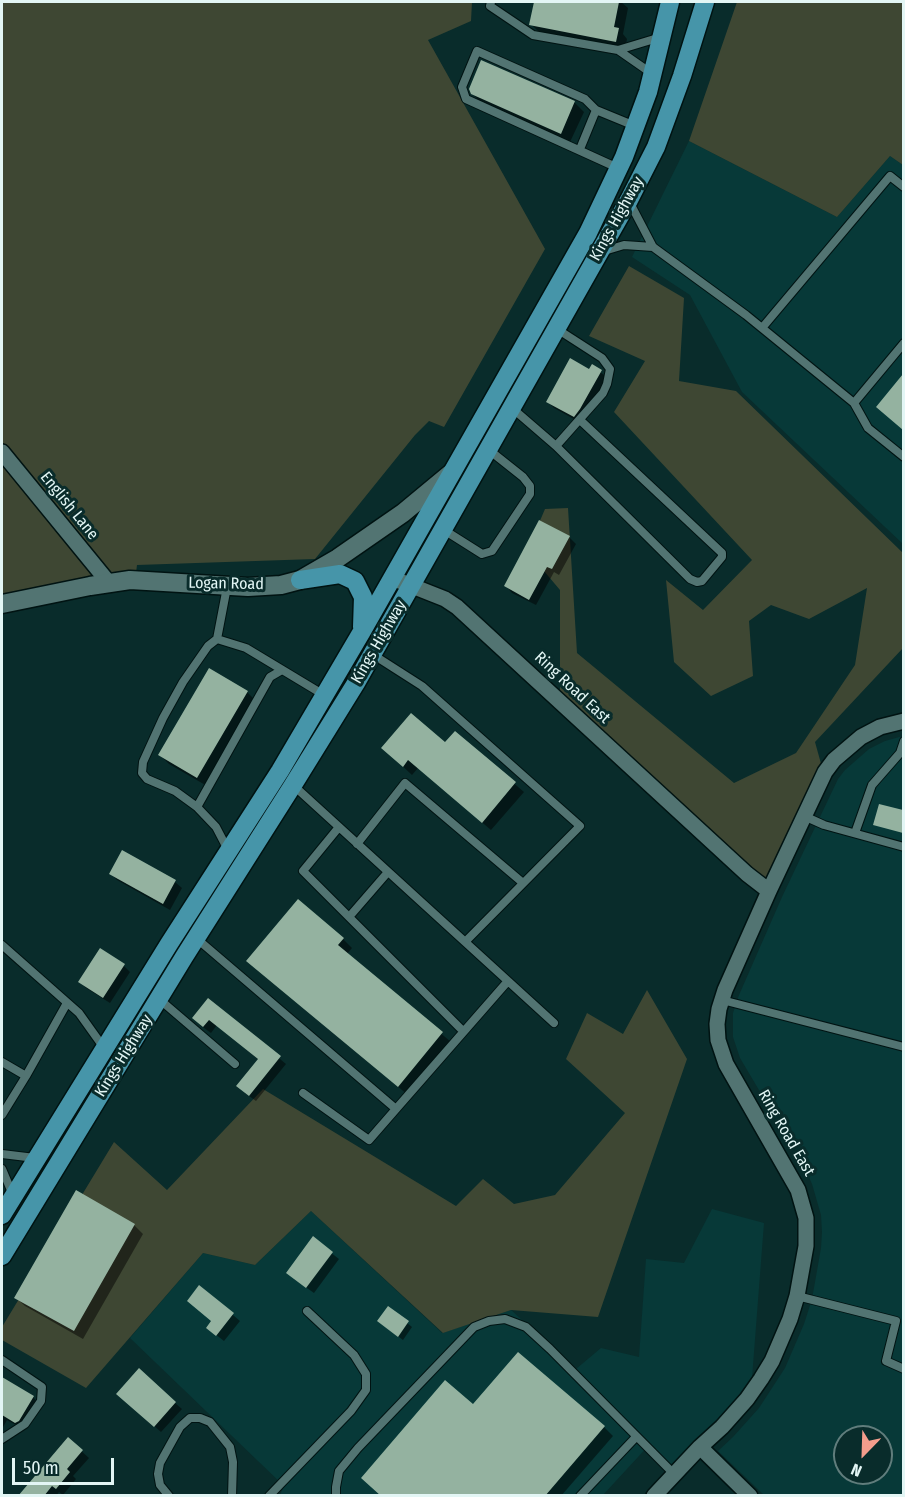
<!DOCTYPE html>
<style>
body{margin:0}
#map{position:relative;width:905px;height:1497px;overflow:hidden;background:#092c2b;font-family:"Fira Sans Condensed",sans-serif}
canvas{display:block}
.frame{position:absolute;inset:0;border:3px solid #e3f6f5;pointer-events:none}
.north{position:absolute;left:833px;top:1425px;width:60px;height:60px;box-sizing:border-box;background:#092c2b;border:2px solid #607d7c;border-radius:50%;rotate:203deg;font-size:16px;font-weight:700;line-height:24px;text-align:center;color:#e3f6f5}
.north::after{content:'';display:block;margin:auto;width:21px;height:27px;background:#f49d8c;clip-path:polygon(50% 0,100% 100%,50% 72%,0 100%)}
.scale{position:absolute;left:12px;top:1458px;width:102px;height:27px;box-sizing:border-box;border:3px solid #e3f6f5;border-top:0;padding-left:8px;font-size:18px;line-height:21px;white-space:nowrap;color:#e3f6f5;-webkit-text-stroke:4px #092c2b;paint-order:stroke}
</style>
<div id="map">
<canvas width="905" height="1497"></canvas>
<div class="frame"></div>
<div class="north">N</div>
<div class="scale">50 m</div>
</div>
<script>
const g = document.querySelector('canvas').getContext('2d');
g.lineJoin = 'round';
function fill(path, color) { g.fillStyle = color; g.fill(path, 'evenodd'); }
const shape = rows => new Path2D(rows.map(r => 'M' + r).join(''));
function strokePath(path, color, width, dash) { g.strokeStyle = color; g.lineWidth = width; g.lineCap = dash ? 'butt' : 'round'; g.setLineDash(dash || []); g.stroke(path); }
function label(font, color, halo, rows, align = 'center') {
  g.font = font + ' "Fira Sans Condensed",sans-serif'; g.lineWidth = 6; g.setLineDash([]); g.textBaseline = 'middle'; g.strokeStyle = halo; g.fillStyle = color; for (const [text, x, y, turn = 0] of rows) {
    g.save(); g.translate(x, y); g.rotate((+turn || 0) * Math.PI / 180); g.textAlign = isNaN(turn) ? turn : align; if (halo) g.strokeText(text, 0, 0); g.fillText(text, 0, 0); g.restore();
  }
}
fill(shape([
 [689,141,837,217,890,156,903,165,903,544,742,392,690,295,632,257],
 [903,736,903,1495,764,1495,718,1451,733,1437,759,1408,785,1368,804,1324,812,1299,821,1248,822,1232,821,1215,812,1184,804,1166,740,1058,733,1037,733,1013,739,995,782,897,838,779,845,770,869,749,885,741],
 [845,1437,881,1437,881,1473,845,1473],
 [712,1209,764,1223,751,1391,677,1471,650,1444,603,1495,280,1495,284,1486,130,1338,203,1253,255,1265,311,1211,442,1333,511,1310,576,1369,601,1348,639,1357,646,1259,684,1263]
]), '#073938');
fill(shape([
 [2,2,472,2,471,21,428,40,545,249,444,427,429,421,415,435,315,559,137,565,135,581,2,601],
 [737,2,903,2,903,165,890,156,837,217,689,141],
 [629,266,684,298,679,381,736,391,903,553,903,648,815,742,825,778,770,895,560,702,560,590,527,551,545,509,568,508,577,653,734,783,796,753,855,665,867,588,809,619,771,605,749,621,753,676,711,696,674,662,666,580,703,610,752,560,614,412,645,361,589,336],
 [647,990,687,1059,598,1317,511,1310,443,1333,311,1211,255,1265,203,1253,86,1388,2,1340,2,1327,114,1142,167,1190,263,1089,456,1206,483,1179,514,1204,555,1195,625,1113,566,1059,587,1013,623,1034]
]), '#3e4733');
fill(shape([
 [535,2,621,2,628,8,623,34,627,39,625,50,540,33,531,24],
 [482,62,575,103,584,112,570,142,482,103,472,94],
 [592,366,608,378,581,423,554,408,547,401,589,371],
 [904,376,904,429,878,407],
 [569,537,576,544,559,575,554,572,536,605,512,593,506,586],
 [247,692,256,701,207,786,169,764,160,755],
 [455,733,524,792,491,830,418,768,412,775,383,748,446,744],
 [123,852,175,882,182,888,170,910,117,880,111,874],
 [343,939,352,948,347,954,451,1042,408,1095,257,970],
 [124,966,130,972,110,1003,86,988,80,982],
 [209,1000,286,1064,256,1101,245,1093,259,1060,217,1025,211,1033,200,1025],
 [134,1225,143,1234,83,1339,25,1306,16,1298],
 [313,1239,339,1259,314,1293,294,1279],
 [200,1287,240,1321,224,1341,215,1334,213,1322],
 [389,1308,412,1327,403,1340,383,1325],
 [2,1379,33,1397,39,1404,23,1429,7,1420,2,1429],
 [125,1400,175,1403,182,1409,161,1432],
 [473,1407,604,1427,613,1436,561,1496,382,1496],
 [68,1439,89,1458,73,1476,76,1479,63,1495,59,1492,56,1496,26,1496]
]), '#0007');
fill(shape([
 [534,2,619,2,614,27,619,28,616,42,529,25],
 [481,60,575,101,561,134,471,94,469,89],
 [570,358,589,369,592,364,602,370,580,409,574,417,546,402],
 [903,374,903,430,876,407],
 [539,520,570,536,552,569,547,567,529,600,504,586],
 [209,668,248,691,197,778,158,755],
 [411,713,445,742,455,731,516,782,482,823,408,760,403,767,381,748],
 [879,804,903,810,903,833,873,825],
 [122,850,176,880,163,904,109,874],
 [298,899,344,938,338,945,443,1032,398,1087,246,961],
 [100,948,125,964,103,998,78,982],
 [208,998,281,1056,249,1096,236,1086,258,1059,209,1020,203,1027,192,1018],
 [76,1190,135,1224,74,1331,14,1298],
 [313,1236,333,1252,306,1288,286,1273],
 [199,1285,234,1313,216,1336,206,1328,211,1321,187,1301],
 [388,1306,409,1321,398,1337,377,1321],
 [518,1352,605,1426,545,1496,381,1496,361,1478,445,1380,473,1404],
 [139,1368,176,1402,154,1427,116,1394],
 [2,1377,34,1396,19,1421,15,1423,2,1415],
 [68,1437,83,1450,67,1469,70,1472,56,1489,52,1486,44,1496,18,1496]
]), '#94b2a0');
const service = shape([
 [491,2,490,6,533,35,618,50],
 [651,73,618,50,661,37],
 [580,149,596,110],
 [618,168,466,99,462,87,477,51,585,99,596,110,635,126],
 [630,203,653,247,746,315,854,403,904,343],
 [604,251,624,245,653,247],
 [762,328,890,176,904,187],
 [854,403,868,428,904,457],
 [512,408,556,446,690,579,697,582,702,581,722,557,722,553,580,420],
 [556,446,603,393,607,384,610,369,602,358,557,329],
 [444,530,482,554,492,551,530,494,530,486,523,477,489,450],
 [217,639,227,587],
 [372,654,422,686,580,826,465,942],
 [293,785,554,1023],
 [197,807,270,677,282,670],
 [804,816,824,825,904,847],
 [339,827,303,871,463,1031],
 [855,833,872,785,900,753,904,741],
 [357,844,405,783,523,883],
 [228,850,216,827,197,807,175,791,147,779,142,773,143,762,163,718,183,682,208,646,217,639,246,648,324,695],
 [349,917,388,872],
 [196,938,396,1109,508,981],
 [2,945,79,1013,104,1048],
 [159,999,235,1064],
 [722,1000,904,1047],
 [2,1062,26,1076,2,1115],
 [26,1076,67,1003],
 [303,1093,369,1140,396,1109],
 [2,1154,35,1158],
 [2,1169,13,1195],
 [797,1296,896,1321,886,1361,904,1369],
 [2,1360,42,1387,41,1401,25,1424,2,1439],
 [169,1496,160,1485,158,1474,160,1463,180,1427,190,1418,200,1418,210,1422,230,1447,233,1462,232,1496],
 [269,1496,351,1411,366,1390,366,1374,354,1355,307,1311],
 [336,1496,336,1487,339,1471,358,1448,474,1327,489,1321,505,1319,526,1327,550,1349,674,1474],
 [580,1496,636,1437]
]);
const minor = shape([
 [2,452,109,583],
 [392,578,445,599,457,607,747,874,769,891],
 [700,1447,750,1496],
 [654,1496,700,1447,722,1427,747,1399,761,1379,772,1361,790,1319,797,1296,806,1246,806,1218,798,1190,726,1064,718,1040,717,1024,719,1009,725,990,769,891,825,772,834,760,861,737,880,727,904,721]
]);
const tertiary = shape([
 [2,604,90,586,130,580,248,587,281,585,300,580,338,558,403,513,450,474]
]);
const primary = shape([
 [300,580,340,574,355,581,363,597,362,627],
 [2,1215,169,944,280,771,361,633,588,233,624,157,648,92,670,2],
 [2,1256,184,957,293,785,356,683,629,200,656,147,682,76,705,2]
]);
strokePath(service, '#001312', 10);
strokePath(minor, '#001312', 18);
strokePath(tertiary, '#001312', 21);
strokePath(primary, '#001312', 21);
strokePath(service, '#527472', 8);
strokePath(minor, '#527472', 15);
strokePath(tertiary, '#527472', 18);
strokePath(primary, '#4695a9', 18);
label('16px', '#e3f6f5', '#092c2b', [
 ["Kings Highway",617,219,-61],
 ["English Lane",69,506,51],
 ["Logan Road",226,584,1],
 ["Kings Highway",379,642,-60],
 ["Ring Road East",572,688,43],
 ["Kings Highway",124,1056,-58],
 ["Ring Road East",786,1133,60]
]);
</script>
